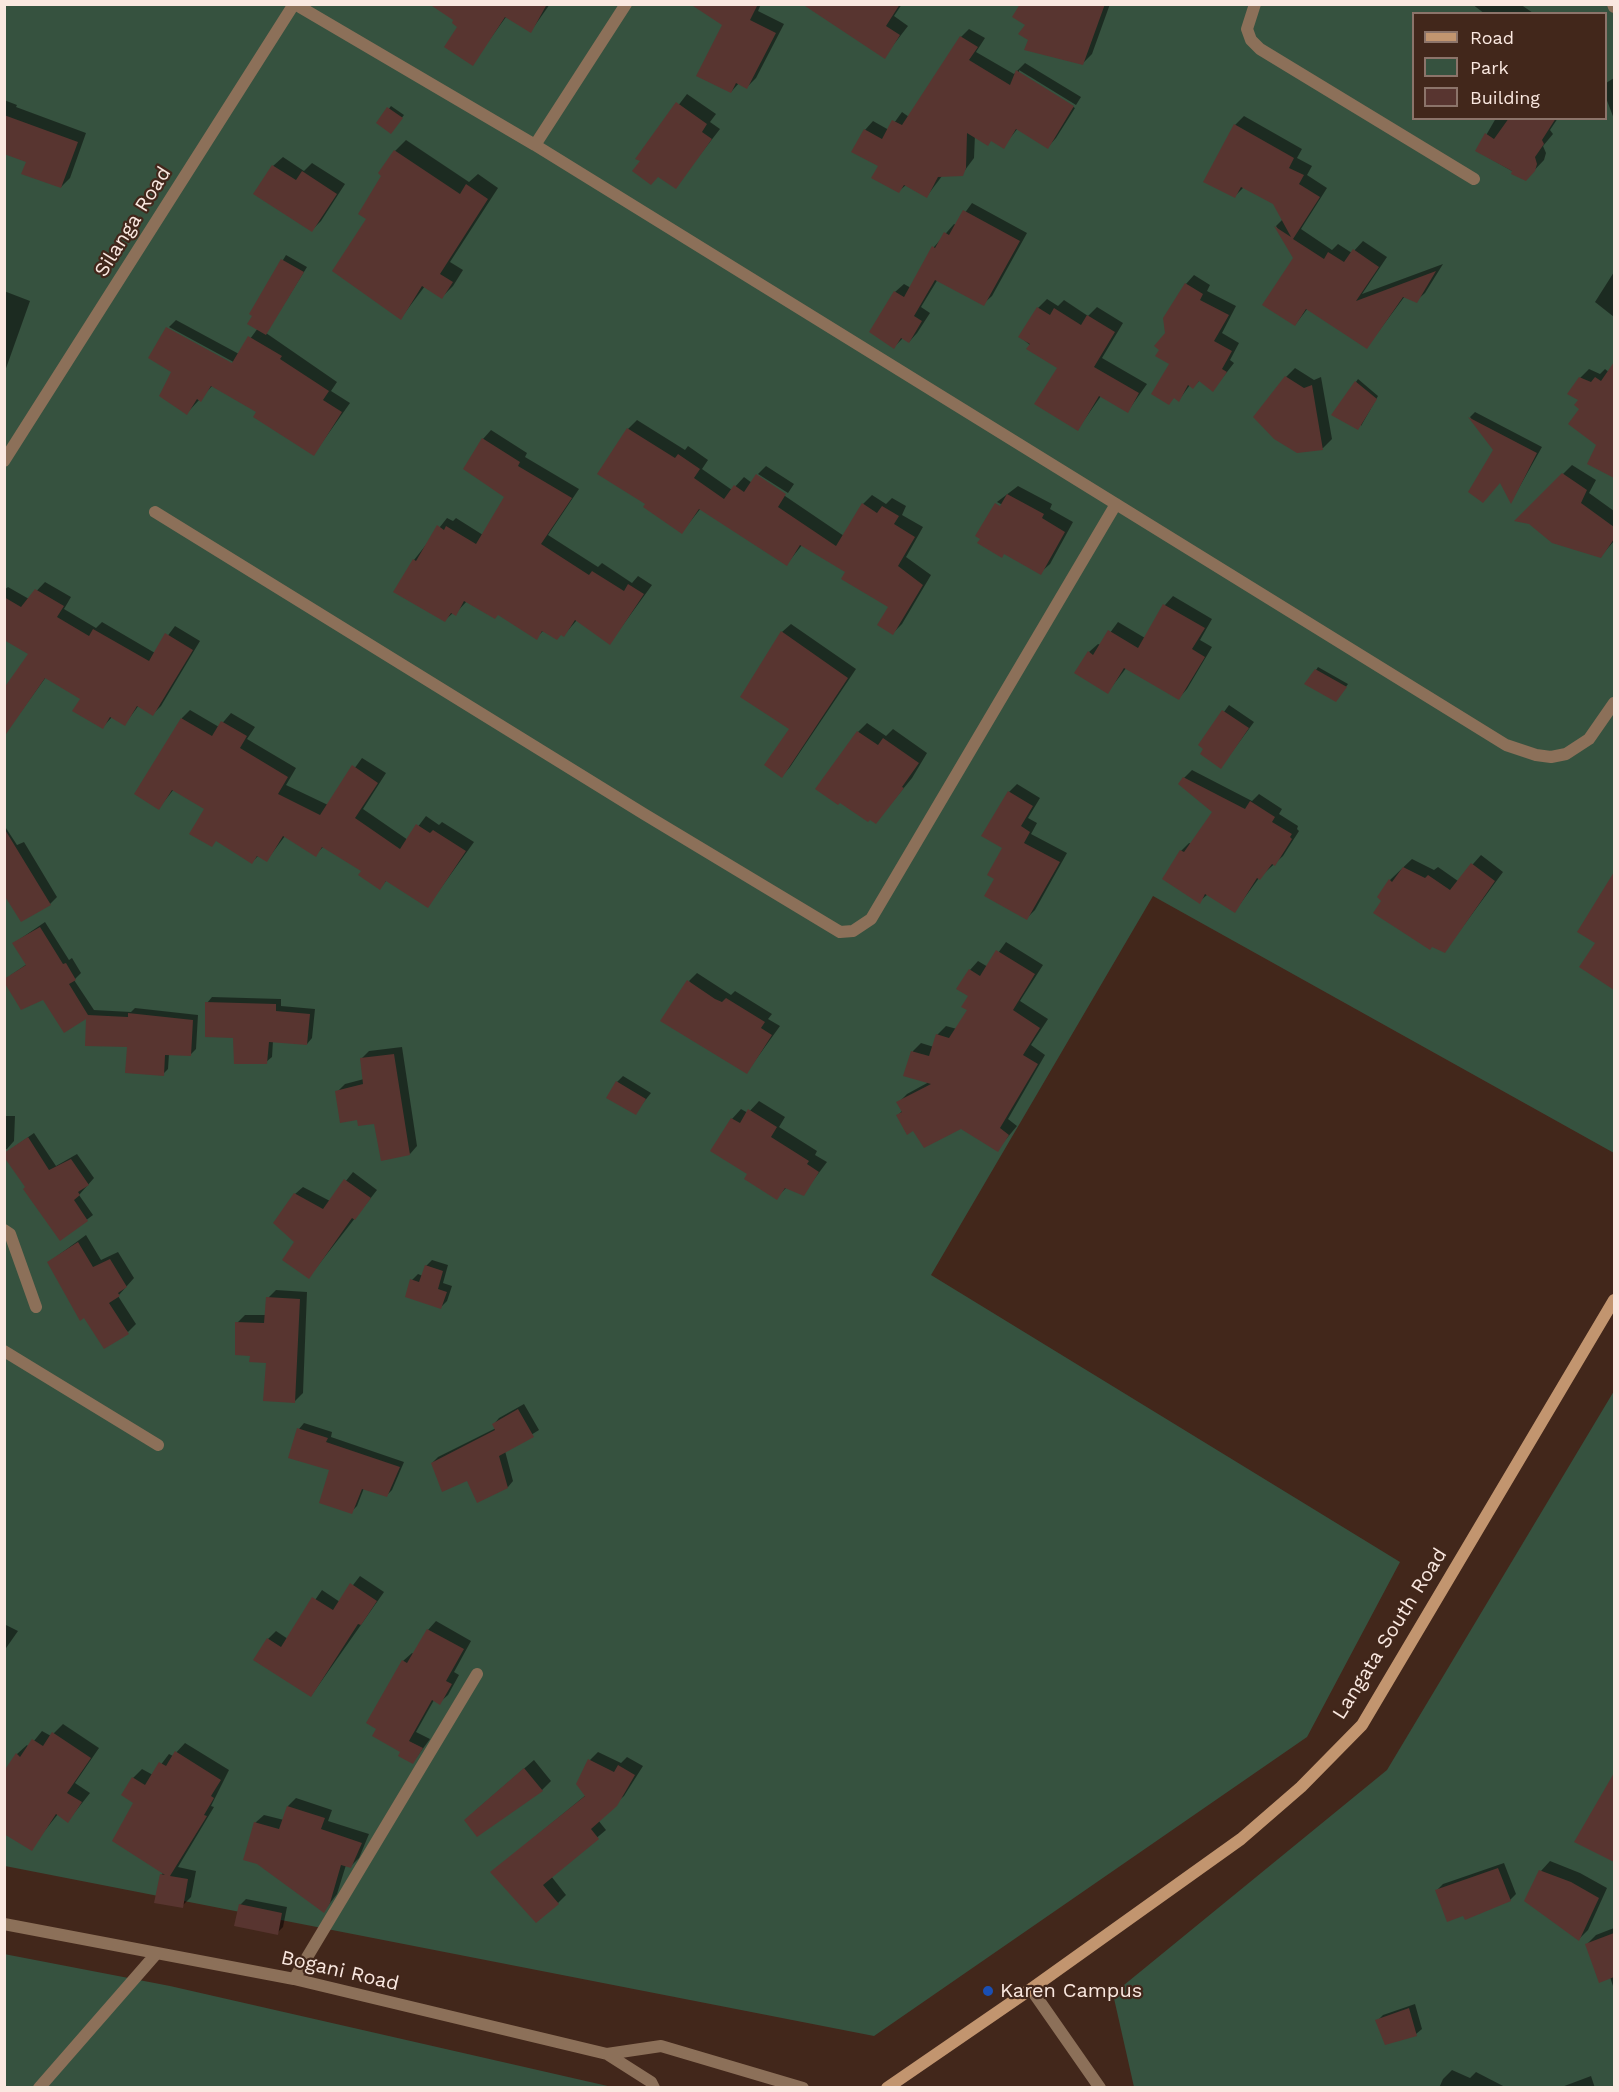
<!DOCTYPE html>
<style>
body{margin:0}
#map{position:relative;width:1619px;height:2092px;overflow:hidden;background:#42271b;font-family:"Work Sans",sans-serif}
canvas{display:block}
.frame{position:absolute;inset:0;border:6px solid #fae8e0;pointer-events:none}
.legend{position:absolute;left:1412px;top:12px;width:195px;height:108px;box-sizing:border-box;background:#42271b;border:2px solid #8c746a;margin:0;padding:8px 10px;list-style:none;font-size:18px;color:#fae8e0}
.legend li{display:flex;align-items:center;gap:12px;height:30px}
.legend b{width:30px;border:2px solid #8c746a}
</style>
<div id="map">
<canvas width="1619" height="2092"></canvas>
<div class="frame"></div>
<ul class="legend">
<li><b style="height:8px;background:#c2956f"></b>Road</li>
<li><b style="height:16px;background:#36523f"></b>Park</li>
<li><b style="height:16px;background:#583530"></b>Building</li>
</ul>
</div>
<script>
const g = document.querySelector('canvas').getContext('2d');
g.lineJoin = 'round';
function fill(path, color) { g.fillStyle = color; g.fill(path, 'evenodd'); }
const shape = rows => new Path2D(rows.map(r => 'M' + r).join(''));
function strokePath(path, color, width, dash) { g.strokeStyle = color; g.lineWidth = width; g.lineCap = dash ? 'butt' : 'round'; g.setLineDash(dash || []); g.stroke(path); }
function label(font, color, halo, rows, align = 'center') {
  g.font = font + ' "Work Sans",sans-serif'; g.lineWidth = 4.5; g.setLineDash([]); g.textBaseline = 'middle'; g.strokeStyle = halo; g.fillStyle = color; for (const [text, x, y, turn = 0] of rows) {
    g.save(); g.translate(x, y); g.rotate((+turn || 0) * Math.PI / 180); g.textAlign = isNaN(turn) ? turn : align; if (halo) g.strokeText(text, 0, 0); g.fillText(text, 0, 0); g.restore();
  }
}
fill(shape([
 [4,5,1614,5,1614,1153,1153,896,931,1275,1400,1562,1307,1737,874,2036,5,1866],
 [1414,14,1606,14,1606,118,1414,118],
 [1614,1391,1614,2087,1134,2087,1113,1994,1387,1770],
 [4,1954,170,1986,612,2087,5,2087]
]), '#36523f');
fill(shape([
 [443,4,550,4,531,31,506,17,472,64,459,26],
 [738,4,761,4,758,11,784,24,756,78,747,87,739,83,731,92],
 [804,4,902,4,894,16,908,26,884,57],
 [1021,4,1110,4,1092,54,1083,63,1029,39],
 [1472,4,1520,4,1533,13,1485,14],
 [969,29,985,38,976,52,1014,74,1025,63,1081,97,1076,105,1019,70,1019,74,1075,108,1056,138,1048,147,1018,128,1003,147,992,140,975,135,974,158,962,174,942,176,927,196,906,185,899,191,880,166,865,130,873,121,889,130,902,112,909,117,961,37],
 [1614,78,1614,119,1606,98,1606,83],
 [687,94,716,114,710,122,720,129,675,187,638,158],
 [4,100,17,105,16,107,86,133,70,178,61,187,28,161,4,152],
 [391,106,404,115,393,129,378,123],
 [1244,116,1302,149,1297,158,1312,166,1307,175,1327,188,1301,229,1332,250,1338,244,1352,253,1363,241,1387,257,1362,294,1443,264,1425,293,1416,301,1405,296,1367,347,1308,308,1295,325,1295,258,1276,226,1283,219,1274,203,1244,187,1235,196,1235,125],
 [1496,118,1558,118,1550,130,1553,134,1543,146,1546,153,1544,160,1526,179,1477,151],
 [406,140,469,182,478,174,498,188,450,262,463,270,453,286,442,297,425,286,401,318,383,175,395,151],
 [283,157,304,171,312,163,345,184,321,221,312,230,273,166],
 [972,203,1027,233,992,296,983,304,938,279,921,307,930,313,917,333,909,342,903,338,894,347,895,292,904,284,911,288,934,247,954,224,956,225],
 [286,255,307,267,266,333,337,382,331,391,350,403,314,454,258,411,213,385,187,413,161,395,239,365,169,327,176,320,239,354,258,328,251,313],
 [1614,272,1614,317,1595,302],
 [1194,275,1210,285,1207,291,1236,306,1222,333,1239,343,1230,360,1234,363,1213,390,1200,380,1193,387,1190,385,1179,400,1167,333,1186,284],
 [4,291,30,301,4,374],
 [1047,299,1058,306,1064,300,1088,316,1097,307,1123,323,1102,358,1147,384,1128,411,1101,396,1078,429,1059,368,1020,337,1038,308],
 [1295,368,1314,380,1321,377,1332,439,1323,448,1298,452,1286,377],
 [1614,368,1614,476,1589,464,1598,445,1580,400,1580,378,1589,369,1600,374,1605,369,1610,373],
 [1358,379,1378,396,1361,426,1356,382],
 [1475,412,1542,447,1511,502,1501,481,1494,449,1470,417],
 [637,420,685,450,688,446,708,460,702,469,732,490,744,477,752,483,757,477,844,536,863,504,872,495,886,504,892,498,906,506,902,515,923,527,906,557,931,575,902,624,893,633,890,606,847,571,802,545,787,564,701,508,682,532,647,504,599,474,628,429],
 [491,430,527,453,525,457,579,489,548,535,598,567,602,563,632,583,638,576,652,585,610,643,577,620,564,635,544,630,536,638,499,614,467,601,455,614,453,613,445,620,414,560,447,518,453,521,456,518,483,535,506,496,483,439],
 [1572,465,1596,480,1589,493,1614,511,1614,541,1601,556,1529,522,1517,520],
 [766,466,794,484,788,493,758,474],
 [1018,486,1052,504,1050,509,1073,522,1050,564,1040,573,1005,552,1001,556,979,543,982,538,977,535,996,504,1006,511,1008,508,997,502],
 [45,582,71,597,64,609,96,628,102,622,155,653,175,626,200,641,161,706,153,714,139,705,125,724,112,717,103,727,82,698,46,677,12,724,30,654,4,639,4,590,8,587,29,599],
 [1173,596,1212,619,1200,640,1212,647,1187,689,1179,698,1127,667,1107,693,1089,652,1098,644,1101,645,1118,622,1145,638,1165,605],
 [791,624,856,669,790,767,782,776,791,729,782,632],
 [1318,667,1348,684,1338,698,1316,670],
 [1229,705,1254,722,1221,767,1200,745],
 [190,710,219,727,231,713,255,727,247,739,296,768,286,785,328,805,362,758,386,773,363,809,408,840,426,816,439,825,442,822,474,842,428,906,387,880,380,888,363,871,324,846,315,855,285,836,267,860,259,855,252,862,206,809,174,789,159,808,182,718],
 [867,723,886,736,893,729,927,753,912,778,876,822,858,732],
 [1192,770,1252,801,1259,794,1282,809,1279,814,1298,826,1297,829,1299,831,1283,856,1259,878,1235,911,1208,894,1199,902,1164,879,1181,851,1189,843,1192,844,1214,812,1184,778],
 [1017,784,1040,798,1028,818,1037,823,1031,834,1067,853,1035,910,1027,918,996,878,1004,847,1009,792],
 [4,825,17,845,24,842,57,897,50,904,4,897],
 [1481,855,1503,872,1445,951,1383,900,1390,880,1412,859,1434,870,1438,867,1458,881],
 [1614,875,1614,988,1581,967,1597,943,1611,878],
 [45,922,69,960,72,958,81,973,74,980,94,1010,131,1012,135,1008,198,1015,196,1049,190,1055,169,1054,168,1069,163,1074,88,1016,43,998,11,975,27,964,14,943],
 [1006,942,1043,965,1020,1001,1048,1019,1031,1045,1045,1055,1008,1119,1017,1126,997,1150,961,1127,914,1129,898,1115,903,1110,898,1103,907,1094,929,1082,905,1075,913,1051,921,1043,934,1047,937,1035,946,1026,957,1029,969,1010,970,970,978,961,988,967],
 [697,973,731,995,735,991,772,1014,768,1019,780,1026,747,1072,689,981],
 [212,997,281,999,281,1006,315,1009,312,1038,307,1044,273,1041,272,1057,266,1062,235,1037,207,1003],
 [402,1047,417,1146,410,1154,375,1122,359,1118,337,1092,345,1084,364,1079,361,1059,369,1051],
 [623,1076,651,1093,635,1113,617,1082],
 [759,1101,785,1117,779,1127,817,1151,815,1155,827,1162,803,1194,787,1187,776,1198,749,1174,732,1119,741,1109,748,1113],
 [4,1116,15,1116,14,1141,7,1149,4,1149],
 [34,1133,56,1166,77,1154,94,1178,79,1195,93,1215,61,1239,4,1154],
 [353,1172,377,1190,309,1277,296,1242,295,1194,303,1187,330,1201],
 [86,1235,101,1260,118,1252,134,1278,118,1296,136,1324,128,1332,49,1262],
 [432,1260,448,1265,443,1283,452,1286,447,1301,441,1307,412,1280,418,1274,423,1276,426,1266],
 [276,1290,307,1292,303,1393,295,1401,267,1362,251,1354,237,1323,245,1315,266,1315,268,1298],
 [524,1404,539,1430,505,1451,513,1481,508,1487,467,1479,432,1463,438,1457,496,1428,494,1424,499,1418],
 [304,1423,332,1432,331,1437,404,1462,392,1490,387,1495,364,1488,357,1506,351,1512,331,1469,299,1429],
 [360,1576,384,1592,311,1696,268,1639,276,1631,288,1639,322,1590,340,1602],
 [436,1621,471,1641,454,1672,459,1675,448,1695,439,1703,434,1700,416,1732,430,1739,413,1762,400,1755,403,1661,412,1653,414,1654,428,1630],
 [4,1624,18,1631,4,1651],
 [63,1724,99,1748,75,1783,90,1793,68,1821,58,1814,39,1838,4,1774,17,1754,27,1745,29,1747,42,1731,51,1736],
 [185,1743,229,1770,211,1806,214,1807,178,1867,196,1871,191,1897,182,1906,161,1875,164,1872,135,1802,133,1778,142,1769,153,1775,169,1754,173,1756],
 [598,1752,621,1763,627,1757,643,1766,624,1796,598,1820,606,1830,551,1876,566,1895,558,1903,492,1872,586,1795,578,1784,590,1760],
 [534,1760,551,1781,542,1790,475,1811],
 [1608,1788,1614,1792,1614,1839,1606,1852],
 [296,1798,332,1810,328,1821,369,1834,359,1858,351,1866,346,1865,337,1894,324,1911,255,1823,264,1815,284,1820,288,1806],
 [1550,1861,1580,1873,1607,1888,1588,1930,1579,1939,1541,1871],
 [1504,1863,1516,1894,1510,1900,1437,1890,1443,1884],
 [246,1899,287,1907,283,1927,277,1933,240,1905],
 [1614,1928,1614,1989,1610,1977,1587,1944,1596,1935],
 [1415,2004,1422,2029,1416,2034,1377,2021,1383,2015],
 [1452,2070,1470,2078,1476,2072,1507,2088,1439,2088,1443,2079],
 [1591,2076,1595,2088,1559,2088]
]), '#0007');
fill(shape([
 [429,4,547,4,531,33,505,17,473,66,444,47,457,27,452,23,453,20],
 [690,4,758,4,750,20,776,33,747,89,736,83,731,93,696,76,722,25],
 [802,4,900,4,886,26,900,35,885,59],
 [1020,4,1105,4,1083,65,1024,50,1028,40,1018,34,1025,25,1012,17],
 [960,36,978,47,969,60,1010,85,1016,70,1074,106,1048,149,1016,129,1004,149,991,141,988,146,967,133,966,168,963,176,938,177,927,198,904,185,899,193,871,178,878,166,851,152,864,129,882,139,892,120,902,125],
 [676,102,707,124,702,132,712,139,676,189,658,177,651,185,632,171,640,161,635,159],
 [387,107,403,118,391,134,376,123],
 [4,115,78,142,61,188,21,174,26,162,4,154],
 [1509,118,1556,118,1542,140,1544,144,1535,157,1537,164,1535,171,1526,181,1511,174,1512,171,1475,151,1485,133,1494,139],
 [1234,124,1294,158,1289,168,1304,175,1299,184,1320,197,1293,239,1324,259,1328,252,1344,262,1353,249,1379,267,1356,301,1436,271,1417,303,1403,297,1367,349,1306,309,1295,326,1262,305,1293,258,1274,226,1291,237,1273,204,1241,187,1235,198,1203,182],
 [394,150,460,194,466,184,488,199,440,274,453,282,442,299,422,286,401,320,332,271,366,219,358,214,381,176,378,173],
 [272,165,296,180,302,171,337,194,312,232,253,194],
 [963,210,1020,241,984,306,935,280,914,316,922,321,909,343,901,338,894,349,869,332,894,291,904,297,932,246,935,248,944,232,949,235],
 [281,259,304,272,266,335,247,324,252,316,249,314],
 [1185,283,1203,294,1200,300,1229,315,1214,341,1232,351,1222,369,1227,372,1213,392,1199,381,1193,389,1188,385,1179,402,1174,398,1169,405,1151,394,1169,364,1155,356,1159,350,1154,346,1165,333,1163,318],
 [1037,307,1050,315,1054,308,1081,325,1087,315,1115,332,1094,367,1139,393,1128,413,1099,396,1078,431,1034,404,1057,368,1026,349,1030,344,1018,337],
 [166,327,232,363,248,336,282,356,280,359,329,391,323,400,342,412,314,456,253,417,256,412,211,386,201,402,197,399,187,415,159,396,171,372,148,358],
 [1614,362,1614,478,1587,464,1596,445,1568,424,1579,409,1574,405,1578,400,1567,394,1579,377,1591,382,1595,377,1601,381],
 [1285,376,1304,388,1312,385,1323,450,1297,453,1274,439,1253,417],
 [1355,381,1377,399,1358,430,1331,415],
 [1468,417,1537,453,1511,504,1500,483,1483,503,1468,492,1493,450],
 [627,428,675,458,678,454,700,469,694,478,724,499,734,485,744,492,756,474,786,494,778,507,836,546,862,503,877,513,882,506,899,516,894,524,915,537,898,566,923,585,893,635,877,625,888,607,841,579,845,572,800,545,787,566,699,509,682,534,643,507,645,504,597,474],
 [482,438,520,462,518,466,572,498,541,544,589,575,592,571,624,591,628,584,644,594,610,645,575,620,564,637,561,635,557,640,542,631,537,640,498,615,495,619,464,601,456,616,451,613,445,622,393,592,413,559,416,561,437,525,444,530,446,526,476,544,504,497,463,469],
 [1562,473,1587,490,1581,503,1614,527,1614,539,1601,558,1552,543,1529,524,1514,521],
 [1007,494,1044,514,1042,518,1065,532,1041,575,1004,554,1002,558,977,543,980,539,975,536,995,503,1000,506],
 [35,589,64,606,57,617,89,636,93,629,149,661,165,633,193,650,153,716,137,706,125,726,110,717,103,729,72,711,80,699,45,678,4,737,4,688,28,654,4,640,4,597,21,607],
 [1163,604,1205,628,1192,649,1205,657,1179,700,1124,668,1108,694,1074,673,1088,651,1093,655,1108,630,1138,648],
 [781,631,848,678,782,778,764,765,789,729,740,697],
 [1315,669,1347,687,1336,702,1304,684],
 [1222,710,1249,728,1221,769,1200,754,1203,749,1198,745],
 [181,718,212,736,221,721,247,736,240,748,288,777,278,794,320,815,352,765,378,783,355,818,400,849,416,824,430,833,433,830,466,851,428,908,386,881,380,890,358,875,361,871,322,847,316,857,283,836,267,862,257,856,252,864,216,841,212,847,189,834,204,809,172,790,159,810,134,794],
 [857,731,878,745,883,738,919,763,902,787,904,788,876,824,870,820,868,822,840,803,838,805,815,789],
 [1183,777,1245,809,1250,801,1275,817,1272,822,1292,834,1290,837,1292,839,1275,866,1272,864,1260,880,1257,878,1235,913,1205,894,1200,904,1162,879,1180,850,1184,852,1212,812,1178,784],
 [1008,791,1033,806,1021,826,1030,832,1024,843,1060,862,1027,920,984,896,994,879,987,875,1002,848,981,836],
 [4,828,51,905,21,922,4,895],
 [1471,863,1495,881,1445,953,1432,947,1430,950,1373,913,1381,901,1377,897,1389,879,1392,882,1403,867,1425,878,1428,875,1450,890],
 [1614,872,1614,990,1579,967,1595,943,1577,932],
 [40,927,63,964,66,963,76,980,69,984,88,1015,128,1017,128,1013,193,1020,191,1056,165,1055,164,1076,125,1073,127,1047,85,1046,86,1019,64,1033,43,1000,21,1010,4,982,4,979,26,965,12,943],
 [996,950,1035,974,1013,1010,1040,1028,1023,1055,1038,1064,1000,1128,1009,1135,998,1152,961,1129,924,1148,913,1131,907,1135,896,1115,902,1112,896,1102,931,1084,903,1076,911,1051,929,1056,936,1034,949,1038,967,1010,961,1007,968,996,956,989,969,969,980,976],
 [687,980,715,999,722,1002,726,998,765,1022,761,1028,772,1035,747,1074,660,1021],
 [205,1002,276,1004,276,1011,310,1014,307,1045,269,1042,267,1064,234,1064,233,1038,205,1037],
 [394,1054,410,1155,381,1161,374,1124,358,1126,357,1120,340,1123,335,1091,363,1084,360,1058],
 [616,1081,646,1099,636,1115,606,1098],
 [748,1109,777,1127,771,1137,809,1161,807,1164,819,1172,804,1196,785,1188,777,1200,744,1179,747,1174,710,1151,731,1118,740,1123],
 [28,1137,49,1170,71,1159,89,1185,78,1192,80,1195,74,1200,88,1221,60,1241,23,1189,25,1187,4,1157,4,1153],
 [344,1179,371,1198,355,1220,352,1218,309,1279,282,1260,294,1242,273,1223,294,1193,323,1209],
 [78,1242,93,1267,110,1259,127,1287,118,1293,120,1296,109,1303,129,1334,104,1349,84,1318,80,1321,47,1262],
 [425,1265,443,1271,438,1289,447,1292,441,1309,405,1297,410,1279,419,1282],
 [266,1297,300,1299,295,1403,263,1401,266,1363,249,1362,250,1356,235,1355,235,1322,264,1323],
 [518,1409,534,1437,499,1456,508,1488,477,1503,467,1481,442,1492,431,1463,495,1430,492,1424],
 [297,1428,328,1438,326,1442,400,1467,387,1497,362,1489,352,1514,319,1503,329,1470,288,1458],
 [350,1583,377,1601,361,1625,358,1624,311,1697,253,1660,267,1638,281,1647,312,1597,333,1610],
 [427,1629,464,1649,446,1681,452,1684,440,1705,432,1700,409,1741,423,1748,413,1764,398,1756,400,1752,372,1736,376,1729,366,1723,402,1660,407,1663],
 [52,1732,91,1758,67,1793,82,1802,68,1823,56,1814,32,1851,4,1834,4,1771,16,1753,20,1757,32,1739,43,1746],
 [175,1751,221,1780,211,1796,214,1798,204,1815,207,1816,170,1876,188,1879,183,1908,154,1903,160,1874,165,1875,112,1841,133,1803,121,1795,132,1777,145,1785,159,1762,166,1766],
 [588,1759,614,1772,618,1765,635,1775,617,1806,591,1829,599,1839,543,1885,559,1904,536,1923,490,1872,585,1796,576,1784],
 [524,1768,543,1791,477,1837,464,1820],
 [1614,1773,1614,1862,1574,1842],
 [287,1806,325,1818,321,1829,362,1843,351,1868,341,1865,330,1903,324,1913,257,1864,243,1860,254,1822,279,1829],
 [1498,1868,1511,1901,1465,1920,1463,1916,1447,1922,1435,1890],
 [1539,1870,1571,1882,1599,1898,1579,1941,1524,1901],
 [239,1904,282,1913,278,1935,234,1926],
 [1614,1933,1614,1977,1599,1983,1585,1944],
 [1409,2008,1417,2036,1385,2045,1375,2020]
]), '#583530');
strokePath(shape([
 [295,4,535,145,1506,745,1536,755,1551,757,1566,754,1589,739,1614,703],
 [1255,4,1247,29,1251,40,1260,49,1474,179],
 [1613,4,1614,7],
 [535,145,626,4],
 [4,461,294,4],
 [155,512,644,814,840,932,853,931,871,919,1116,504],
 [4,1230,10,1234,36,1307],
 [4,1351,158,1445],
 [4,1924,294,1979,607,2054,651,2082,654,2088],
 [294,1979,477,1674],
 [1031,1989,1100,2088],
 [607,2054,661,2046,803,2088],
 [39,2088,156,1954]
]), '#8c7059', 12);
strokePath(shape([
 [887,2088,1031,1989,1241,1839,1301,1787,1362,1725,1614,1300]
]), '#c2956f', 12);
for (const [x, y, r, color] of [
 [988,1991,6,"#1a4fb4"]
]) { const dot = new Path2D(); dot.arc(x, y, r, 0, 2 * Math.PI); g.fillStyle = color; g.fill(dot); strokePath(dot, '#42271b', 2); }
label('20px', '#fae8e0', '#42271b', [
 ["Silanga Road",133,222,-58],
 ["Langata South Road",1390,1634,-58],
 ["Bogani Road",340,1971,13]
]);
label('20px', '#fae8e0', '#42271b', [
 ["Karen Campus",1000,1991]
], 'left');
</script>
